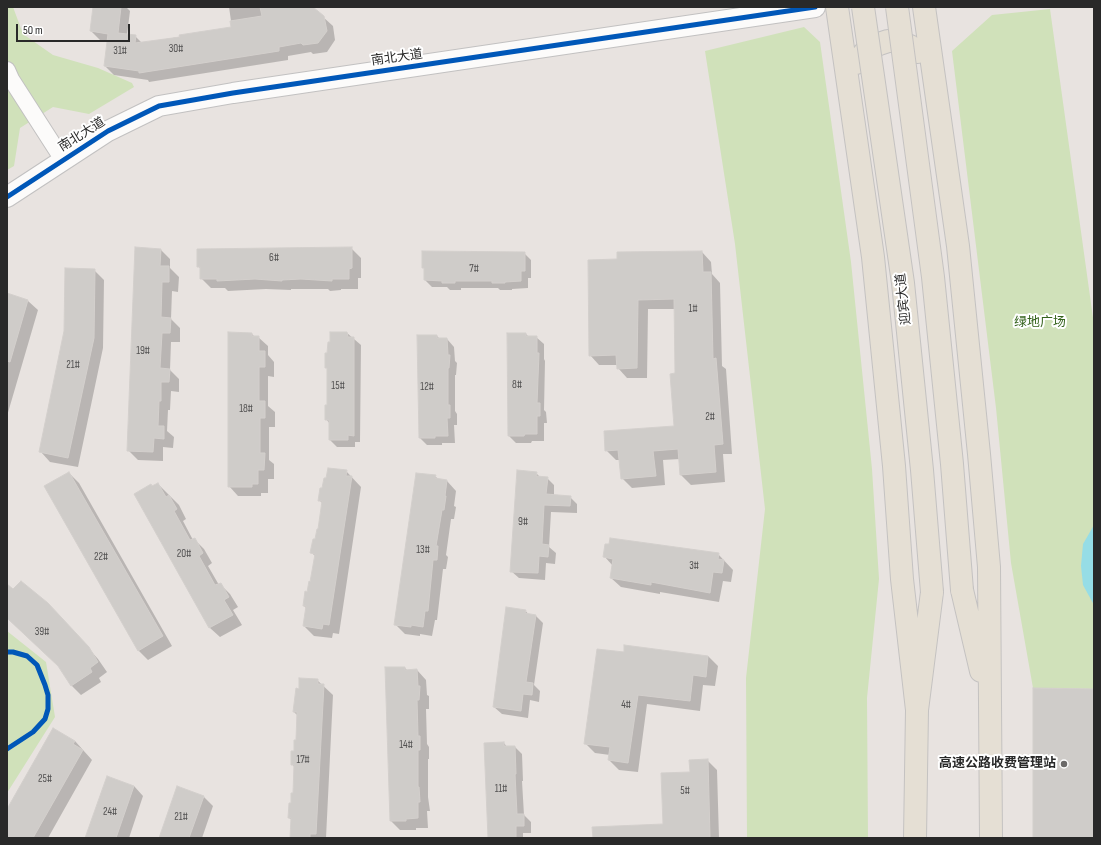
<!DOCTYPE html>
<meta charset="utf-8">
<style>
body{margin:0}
#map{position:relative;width:1101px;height:845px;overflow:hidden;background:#e8e3e0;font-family:"Sofia Sans Condensed",sans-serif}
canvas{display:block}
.frame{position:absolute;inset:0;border:8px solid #292929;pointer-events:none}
.scale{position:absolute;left:16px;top:24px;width:114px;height:18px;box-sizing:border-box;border:2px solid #292929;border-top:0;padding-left:5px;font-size:12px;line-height:14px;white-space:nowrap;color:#292929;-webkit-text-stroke:3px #fff;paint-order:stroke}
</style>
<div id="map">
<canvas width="1101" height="845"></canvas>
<div class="frame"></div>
<div class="scale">50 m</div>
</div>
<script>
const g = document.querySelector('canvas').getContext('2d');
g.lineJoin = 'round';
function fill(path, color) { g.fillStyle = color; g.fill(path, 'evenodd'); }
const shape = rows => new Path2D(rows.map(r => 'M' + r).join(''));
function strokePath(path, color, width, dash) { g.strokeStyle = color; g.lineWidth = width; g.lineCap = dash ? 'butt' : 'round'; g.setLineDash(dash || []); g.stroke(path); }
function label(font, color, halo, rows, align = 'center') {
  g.font = font + ' "Sofia Sans Condensed","Noto Sans SC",sans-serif'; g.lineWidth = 4; g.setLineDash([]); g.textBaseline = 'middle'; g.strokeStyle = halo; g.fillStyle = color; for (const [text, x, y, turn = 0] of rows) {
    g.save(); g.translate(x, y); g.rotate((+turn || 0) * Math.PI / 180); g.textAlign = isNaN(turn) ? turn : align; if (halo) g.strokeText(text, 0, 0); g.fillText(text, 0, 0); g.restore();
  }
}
fill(shape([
 [7,7,13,7,23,34,53,55,98,68,132,83,134,87,89,114,53,107,20,128,14,166,7,170],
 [1050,9,1094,325,1094,689,1033,688,1011,563,996,408,952,51,992,15],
 [804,27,820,42,851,262,872,469,879,579,867,698,868,838,747,838,746,678,765,509,735,244,705,51],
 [7,631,46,662,55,717,7,793]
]), '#d0e1ba');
fill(shape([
 [1094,525,1094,605,1083,585,1081,566,1083,544]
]), '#96dde6');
fill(shape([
 [94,7,126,7,130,11,127,35,135,36,142,43,232,28,229,7,312,7,333,26,335,40,327,52,313,54,311,52,288,56,288,60,149,82,148,80,114,75,105,66,108,41,100,40,91,31],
 [351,248,361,258,361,278,358,278,358,289,341,289,341,290,330,291,328,289,291,289,291,290,266,289,228,291,225,288,211,288,201,278,201,269,198,266],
 [161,250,170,259,170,268,179,277,178,292,172,291,171,319,180,328,180,342,171,342,170,370,179,379,179,392,171,391,170,410,168,410,167,431,174,437,173,448,163,447,163,461,138,460,128,450],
 [702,252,711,262,712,274,720,283,722,366,726,369,732,454,723,454,725,482,691,485,681,475,680,459,663,460,665,485,632,488,622,478,620,460,616,460,606,450,675,427,676,374,675,309,648,309,647,378,627,378,618,368,617,365,599,365,590,355,618,260],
 [524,253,531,260,531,278,528,278,528,288,512,289,512,290,500,290,498,288,461,288,461,290,450,290,447,287,432,287,425,280,425,269,423,267],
 [94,270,104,280,103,348,78,467,50,462,41,452],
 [7,294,28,301,38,310,7,416],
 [347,333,361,345,360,442,355,442,355,447,337,447,330,440,330,424,326,419,328,406,328,369,326,367],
 [252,334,255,337,258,337,268,346,268,355,274,362,274,377,268,376,268,406,275,412,275,427,269,427,269,460,274,464,274,479,268,479,268,493,261,493,261,496,238,496,229,486],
 [526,334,529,337,536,337,544,344,544,359,545,361,544,410,546,412,547,423,544,423,544,441,532,441,531,443,516,443,509,436],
 [437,336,440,339,447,339,454,347,455,361,457,363,456,375,455,375,455,411,457,414,457,425,454,425,455,443,442,443,442,445,427,445,420,438],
 [346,471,361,487,339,634,333,633,332,638,314,636,304,626,306,608,304,606,311,583,315,556,312,553,319,530,323,504,319,500],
 [69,473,79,483,172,646,148,660,138,650],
 [536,473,540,477,547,478,554,485,554,495,570,497,577,504,577,513,551,512,549,547,556,553,555,564,546,563,545,580,519,578,511,571],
 [435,476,439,480,447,481,456,491,454,506,456,507,454,519,451,519,446,555,448,557,446,569,443,569,437,620,435,620,432,636,420,634,420,636,405,634,395,624],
 [158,484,179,505,186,519,183,521,193,540,194,539,204,549,212,563,208,566,219,585,220,584,230,594,238,607,233,610,242,625,220,637,210,628,135,494],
 [610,545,718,554,733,570,731,582,723,581,719,602,660,592,660,594,621,587,611,578,613,566,604,556],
 [7,592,58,614,98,659,107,672,99,678,101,682,81,695,72,686,60,667,7,618],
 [525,610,529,615,536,616,543,623,534,685,540,691,539,702,530,700,528,718,502,714,494,707],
 [625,653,708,656,718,666,715,686,703,685,700,711,647,704,638,772,619,770,609,760,610,755,595,753,586,744],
 [405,668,407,670,417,670,426,680,427,695,429,696,429,709,426,709,427,744,429,747,429,759,428,759,428,797,430,811,427,811,428,828,416,828,416,830,400,830,391,821],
 [317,680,333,695,326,838,291,838,292,820,289,818,294,794,295,768,292,764,296,741,298,716,294,712,300,690],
 [75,741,92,760,48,838,7,838,7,811],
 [504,743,507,747,515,747,522,754,523,781,522,781,524,815,531,822,531,833,523,833,523,838,489,838],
 [707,760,717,770,719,838,594,838,664,825,691,773],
 [134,786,143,796,129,838,86,838],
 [204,797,213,806,202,838,160,838]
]), '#0003');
const building = shape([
 [93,7,121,7,118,33,136,35,135,43,180,37,179,35,231,27,230,21,262,16,260,7,313,7,324,16,327,31,318,43,303,45,301,43,279,47,279,51,139,73,139,71,104,66,108,34,90,31,93,7],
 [135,247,161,249,160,266,169,266,169,282,162,282,161,317,171,318,170,333,162,333,160,368,170,369,169,382,161,382,161,401,159,401,158,426,164,426,164,439,154,438,153,452,127,451,135,247],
 [352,247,352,268,349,269,349,279,332,279,332,281,301,279,282,280,282,281,255,279,217,281,217,279,200,279,200,267,197,267,197,249,352,247],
 [422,251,525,252,525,271,521,271,521,281,505,282,505,283,492,283,492,281,455,281,455,283,442,283,442,281,424,280,424,268,422,268,422,251],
 [702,251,703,272,711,272,713,359,716,358,723,444,714,445,716,472,680,475,678,449,653,451,656,476,621,479,618,450,605,451,604,431,674,426,670,374,675,373,674,299,638,300,637,368,617,369,616,355,589,356,588,260,617,259,617,252,702,251],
 [65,268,95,269,94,338,68,458,39,452,64,331,65,268],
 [7,293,28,300,10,362,7,361,7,293],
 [228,332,252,333,252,336,259,336,259,351,265,351,265,367,259,367,259,401,265,401,265,418,260,418,260,453,265,453,264,470,258,470,258,484,252,484,252,487,228,487,228,332],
 [330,332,347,332,348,337,354,337,354,436,348,435,348,440,329,440,329,420,325,420,325,405,327,405,327,368,325,368,325,353,327,353,328,342,330,342,330,332],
 [507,333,526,333,526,336,537,336,537,353,539,353,537,403,540,403,540,416,537,416,537,434,525,434,524,436,508,436,507,333],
 [417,335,437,335,437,338,447,338,448,355,450,355,449,368,448,368,448,405,450,405,450,418,447,418,448,436,435,436,435,438,419,438,417,335],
 [328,468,347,470,346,476,352,476,329,625,323,624,322,629,303,626,306,606,303,606,305,591,307,592,309,581,310,582,315,554,310,553,313,539,315,539,317,529,318,529,322,501,318,501,320,488,322,488,324,478,326,478,328,468],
 [517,470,537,472,536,476,548,477,546,494,571,496,570,506,544,505,542,544,549,545,548,557,539,556,538,573,510,572,517,470],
 [69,472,163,636,138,651,44,486,69,472],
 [416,473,436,475,435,478,447,480,445,496,446,496,444,510,442,510,436,546,438,546,437,560,433,560,428,611,425,611,423,627,411,625,411,627,394,625,416,473],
 [158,483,166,497,169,495,177,509,174,511,190,540,195,538,203,553,199,556,215,585,221,583,229,597,224,600,233,615,209,628,134,494,151,484,152,486,158,483],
 [610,538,719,553,718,559,724,560,722,573,713,572,710,593,651,582,651,585,610,578,613,559,603,557,605,544,609,544,610,538],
 [21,581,48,603,89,647,98,662,90,668,92,672,71,686,58,666,7,618,7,584,13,589,21,581],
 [506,607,526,610,525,613,536,615,526,682,533,683,532,695,523,694,521,711,493,707,506,607],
 [624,645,708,656,706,677,693,675,690,701,638,695,628,763,608,760,610,747,584,744,597,649,624,652,624,645],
 [385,667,405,667,405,670,417,669,418,686,420,686,419,700,417,700,418,736,420,736,420,750,418,750,418,787,419,787,420,802,418,802,418,818,406,819,406,821,390,821,385,667],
 [299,678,318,679,318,684,324,684,316,834,310,834,310,838,290,838,291,818,288,818,289,803,291,803,291,793,293,793,294,765,291,765,291,751,294,751,294,740,296,740,297,712,293,712,296,688,299,689,299,678],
 [1033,688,1094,689,1094,838,1033,838,1033,688],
 [53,728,75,741,73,744,83,750,33,838,7,838,7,809,53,728],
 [504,742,504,746,515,746,516,774,515,774,517,814,524,814,524,826,516,826,516,838,488,838,484,743,504,742],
 [708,759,710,838,593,838,592,827,663,824,661,773,690,772,689,760,708,759],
 [107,776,134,786,116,838,85,838,107,776],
 [177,786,204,796,189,838,159,838,177,786]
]);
fill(building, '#cfccc9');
strokePath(building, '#d3cfcc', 1);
const minor = shape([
 [7,70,11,79,63,160]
]);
const tertiary = shape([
 [7,197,108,131,159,106,233,93,815,7]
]);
const primary = shape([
 [837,7,873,257,894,466,902,579,917,710],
 [924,7,958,246,979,454,989,567,991,838],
 [856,63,866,51,879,44,888,41,896,41,910,46,917,52],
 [962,590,981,671],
 [915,838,917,710,932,592]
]);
strokePath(minor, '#c2c1c1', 18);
strokePath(tertiary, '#c2c1c1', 22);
strokePath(primary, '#c4c2c1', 24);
strokePath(minor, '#fcfbfa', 16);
strokePath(tertiary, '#fcfbfa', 20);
strokePath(primary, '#e5dfd4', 22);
const primaryBridge = shape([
 [863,7,903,283,922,470,932,592],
 [897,7,933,277,952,464,962,590]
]);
strokePath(primaryBridge, '#c4c2c1', 24, []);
strokePath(primaryBridge, '#e5dfd4', 22);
strokePath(shape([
 [7,197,108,131,159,106,233,93,815,7],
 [7,652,13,652,27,656,37,665,45,685,48,695,48,709,45,719,33,732,7,749]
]), '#0057b8', 5);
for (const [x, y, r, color] of [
 [1064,764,4,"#6c6a69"]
]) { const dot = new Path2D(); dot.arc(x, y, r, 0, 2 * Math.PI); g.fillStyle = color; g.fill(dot); strokePath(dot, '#fff', 1.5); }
label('11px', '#535252', null, [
 ["30#",176,49],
 ["31#",120,51],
 ["6#",274,258],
 ["7#",474,269],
 ["1#",693,309],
 ["19#",143,351],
 ["21#",73,365],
 ["8#",517,385],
 ["15#",338,386],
 ["12#",427,387],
 ["18#",246,409],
 ["2#",710,417],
 ["9#",523,522],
 ["13#",423,550],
 ["20#",184,554],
 ["22#",101,557],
 ["3#",694,566],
 ["39#",42,632],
 ["4#",626,705],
 ["14#",406,745],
 ["17#",303,760],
 ["25#",45,779],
 ["11#",501,789],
 ["5#",685,791],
 ["24#",110,812],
 ["21#",181,817]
]);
label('13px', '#292929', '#fff', [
 ["南北大道",397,58,-8],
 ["南北大道",82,135,-32],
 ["迎宾大道",904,299,-96]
]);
label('13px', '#35631d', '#fff', [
 ["绿地广场",1040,323]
]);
label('bold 13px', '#292929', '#fff', [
 ["高速公路收费管理站",1056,764]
], 'right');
</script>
